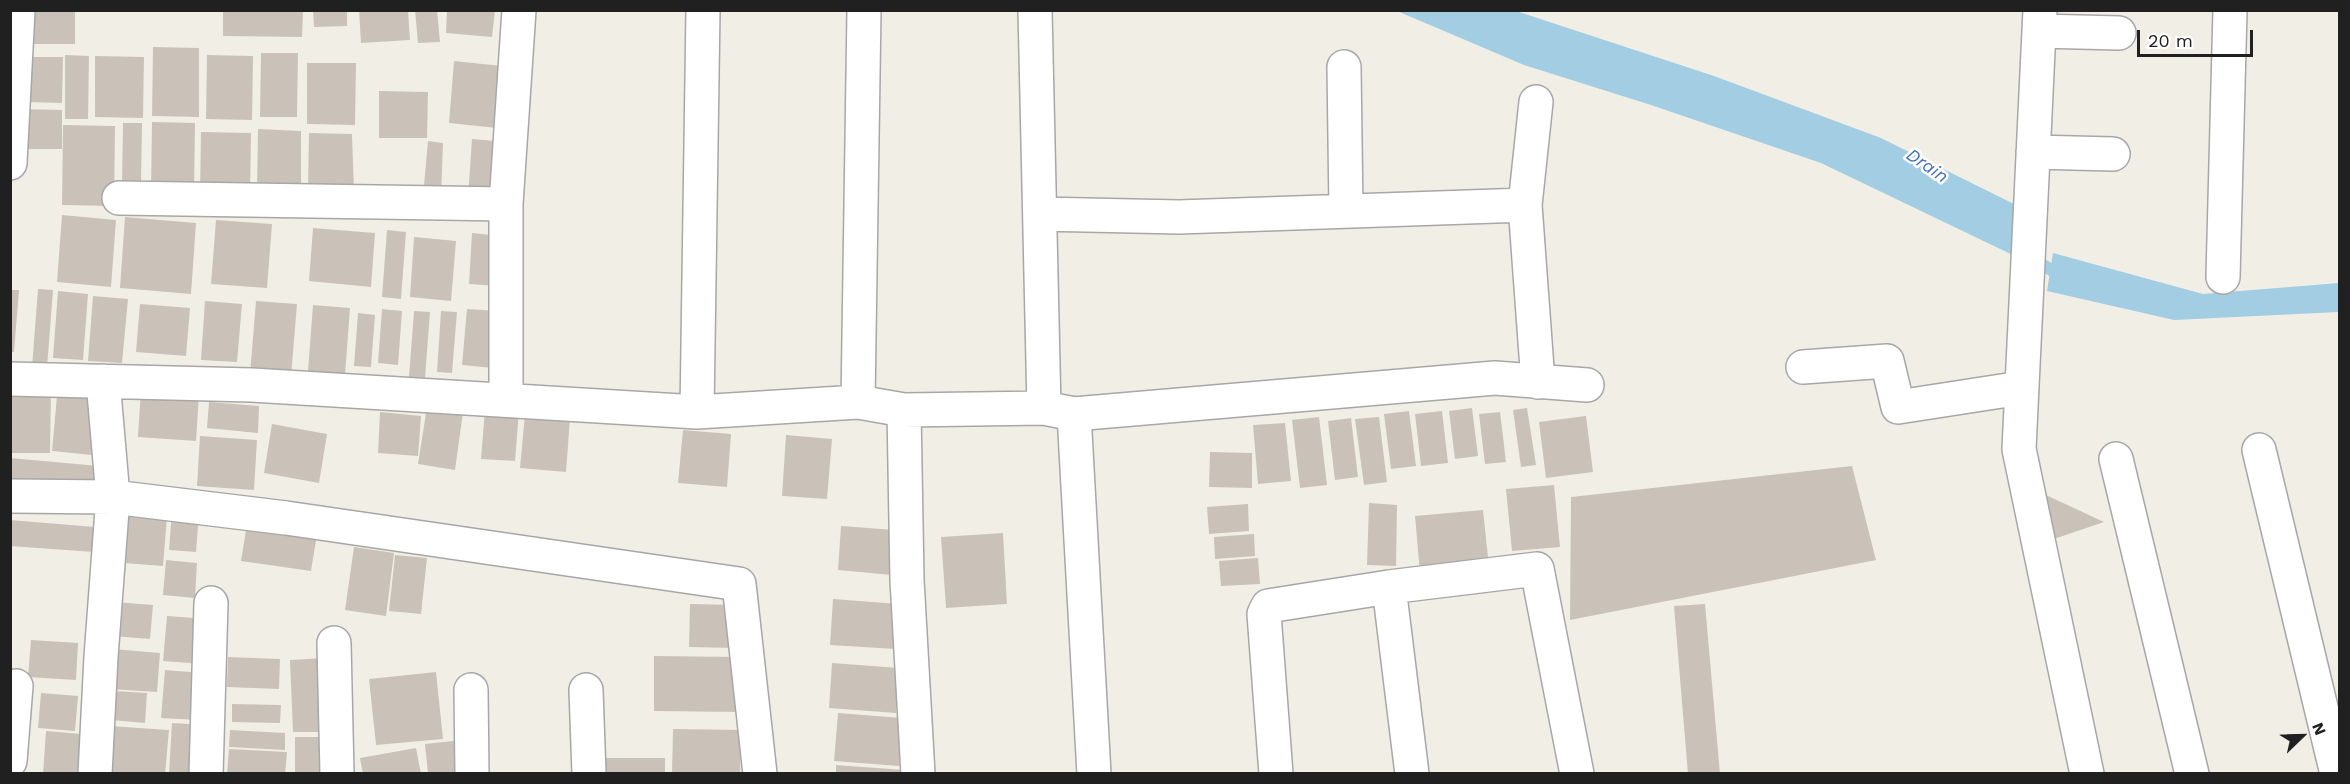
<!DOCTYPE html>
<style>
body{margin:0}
#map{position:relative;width:2350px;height:784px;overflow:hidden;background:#f1efe5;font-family:"Work Sans",sans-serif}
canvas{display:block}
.frame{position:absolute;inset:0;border:12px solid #202020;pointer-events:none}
.north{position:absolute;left:2272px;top:706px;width:60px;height:60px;-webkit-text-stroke:4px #fff;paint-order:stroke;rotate:67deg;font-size:16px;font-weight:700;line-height:24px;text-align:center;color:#202020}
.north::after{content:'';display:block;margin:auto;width:21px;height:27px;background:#202020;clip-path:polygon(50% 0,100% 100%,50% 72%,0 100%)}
.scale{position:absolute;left:2137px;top:30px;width:116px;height:27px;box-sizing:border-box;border:3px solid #202020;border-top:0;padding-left:8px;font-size:18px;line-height:21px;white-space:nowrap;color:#202020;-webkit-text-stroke:4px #fff;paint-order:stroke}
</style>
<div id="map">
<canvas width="2350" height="784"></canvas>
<div class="frame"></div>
<div class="north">N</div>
<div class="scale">20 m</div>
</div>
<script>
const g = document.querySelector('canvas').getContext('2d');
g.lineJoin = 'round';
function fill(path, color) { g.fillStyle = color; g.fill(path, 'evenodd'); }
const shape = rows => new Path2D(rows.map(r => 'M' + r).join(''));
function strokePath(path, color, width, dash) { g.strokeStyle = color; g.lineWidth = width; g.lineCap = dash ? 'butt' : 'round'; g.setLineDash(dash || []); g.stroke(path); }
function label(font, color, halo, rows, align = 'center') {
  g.font = font + ' "Work Sans",sans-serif'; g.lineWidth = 5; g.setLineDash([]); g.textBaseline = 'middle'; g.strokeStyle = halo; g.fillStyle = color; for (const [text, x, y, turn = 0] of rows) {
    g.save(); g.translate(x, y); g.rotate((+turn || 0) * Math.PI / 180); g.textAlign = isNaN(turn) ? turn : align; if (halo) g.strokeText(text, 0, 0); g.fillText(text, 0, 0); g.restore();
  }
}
fill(shape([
 [1397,11,1516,11,1714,76,1881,138,2018,206,2019,258,1821,163,1651,105,1524,65],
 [2053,253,2203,294,2339,283,2339,312,2174,320,2047,291]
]), '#a2cde3');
strokePath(shape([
 [2031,257,2054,272,2065,275]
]), '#a2cde3', 12);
fill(shape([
 [33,10,75,10,75,44,33,44],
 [223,10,303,10,302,37,223,36],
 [313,10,347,10,347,26,314,27],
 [359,10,408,10,410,40,361,43],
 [415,10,437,10,440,42,418,43],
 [447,10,495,10,492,37,446,33],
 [153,47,199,48,199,117,152,116],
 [261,53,298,53,297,117,260,117],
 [65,55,89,56,88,119,65,119],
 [207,55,253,56,252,120,206,119],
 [95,56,144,57,143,118,95,117],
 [25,57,63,57,62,103,25,102],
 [454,61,502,66,497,128,449,123],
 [307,63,356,63,355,125,307,124],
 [379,91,428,92,427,138,379,138],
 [19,109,62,110,62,149,18,149],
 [152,122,195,123,194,192,151,192],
 [123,123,142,123,141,184,122,184],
 [63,125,115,126,114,206,62,205],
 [258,129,301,131,301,192,257,191],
 [201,132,251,133,250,194,200,192],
 [309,133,352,134,354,191,308,188],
 [472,139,495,141,492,199,468,198],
 [428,141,443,143,441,197,423,196],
 [62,215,116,220,111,287,57,282],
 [125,217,196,223,191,294,120,288],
 [216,220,272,224,267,288,211,284],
 [313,228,375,233,371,287,309,281],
 [387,230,406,232,401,299,382,297],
 [472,233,501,236,500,286,469,284],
 [414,237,456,241,451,301,410,297],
 [38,289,53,290,47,368,32,367],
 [10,290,19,290,14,352,10,352],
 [58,291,88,294,83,360,53,358],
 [93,296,128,299,122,363,88,361],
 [205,301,242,304,237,362,201,360],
 [256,301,297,304,291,377,250,374],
 [140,304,190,308,186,356,136,352],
 [313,305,350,308,345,375,308,371],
 [382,309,402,311,398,365,378,363],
 [467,309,499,311,503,369,462,365],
 [414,311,430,312,425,378,409,377],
 [441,311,457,312,452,373,437,372],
 [358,313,375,315,371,367,354,366],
 [58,385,99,389,92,455,52,451],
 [11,388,51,389,50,453,10,453],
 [141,389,199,394,196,441,138,437],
 [209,402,259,406,258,433,207,428],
 [427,407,463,412,455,470,418,464],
 [1472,408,1478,456,1455,459,1449,411],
 [1527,408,1536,465,1521,467,1513,410],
 [485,409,519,411,515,461,481,459],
 [1409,411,1416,466,1391,469,1384,414],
 [1442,411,1448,463,1421,466,1415,414],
 [380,412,421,416,418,456,378,453],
 [1500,412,1506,462,1485,464,1479,414],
 [525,414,570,418,566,472,520,468],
 [1586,416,1593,472,1546,478,1539,422],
 [1319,417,1327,485,1300,488,1292,420],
 [1379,417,1387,482,1364,485,1355,419],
 [1351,418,1358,477,1335,480,1328,421],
 [1285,423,1291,481,1258,484,1253,425],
 [272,424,327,434,319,483,264,473],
 [683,430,731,434,727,487,678,483],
 [786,435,832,439,827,499,782,496],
 [200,436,257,440,254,490,197,486],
 [1210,452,1252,453,1252,488,1209,487],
 [10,458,99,466,96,492,10,484],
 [1852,466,1876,560,1570,620,1571,497],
 [1554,485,1560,547,1512,551,1506,489],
 [2033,489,2104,522,2051,540],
 [128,501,168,504,163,566,124,563],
 [1369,503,1397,505,1396,566,1367,565],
 [1248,504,1249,531,1209,534,1207,507],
 [1483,510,1489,567,1420,573,1415,516],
 [172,511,199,513,196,552,169,550],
 [10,520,95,527,94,552,10,546],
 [247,524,317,534,311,571,241,561],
 [841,526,895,530,892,575,838,570],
 [1003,533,1007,604,946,608,941,537],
 [1254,534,1255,556,1215,559,1214,537],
 [354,547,394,553,386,616,345,610],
 [395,555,427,558,421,614,389,611],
 [1258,558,1260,584,1221,586,1219,561],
 [166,560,197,563,195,598,163,595],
 [833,599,898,604,895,649,830,645],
 [115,602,153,605,150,639,113,636],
 [690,604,736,605,736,648,689,647],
 [1705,604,1720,774,1688,774,1674,606],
 [167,616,207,619,204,664,163,661],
 [31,640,78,643,76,680,28,677],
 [113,649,160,653,157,692,110,689],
 [654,656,740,657,739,712,654,711],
 [228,657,280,659,279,689,227,687],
 [324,658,328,732,293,732,290,660],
 [832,663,899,668,896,713,829,708],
 [165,670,202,673,198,720,161,718],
 [436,672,443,739,376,745,369,679],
 [113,691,147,693,145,723,111,720],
 [41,693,78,696,75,731,38,728],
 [232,704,281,705,280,723,232,722],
 [838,713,902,718,899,766,834,761],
 [172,723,204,725,200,774,169,774],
 [110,726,169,730,165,774,107,774],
 [673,729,741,730,740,774,672,774],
 [230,730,285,733,285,750,229,747],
 [46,731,81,734,77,774,43,774],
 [295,737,327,737,328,774,295,774],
 [462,740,465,774,428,774,425,744],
 [416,748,421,774,363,774,360,758],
 [229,749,287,752,285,774,227,774],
 [601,758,665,758,665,774,601,774],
 [836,765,904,770,904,774,836,774]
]), '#cac2b8');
const minor = shape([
 [1035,10,1044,408],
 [2040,10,2019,449,2087,774],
 [2039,31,2119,33],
 [1344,67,1346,211],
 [1536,102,1525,205,1538,382],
 [2033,152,2113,154],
 [10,163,18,10],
 [119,198,506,204],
 [1040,214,1179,217,1525,205],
 [2223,277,2230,10],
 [1803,367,1887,361,1898,407,2021,388],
 [10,379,252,385,697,412,858,402,904,410,1044,408,1074,414,1495,378,1587,385],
 [506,398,506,204,519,10],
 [858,402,864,10],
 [904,410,907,580,918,774],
 [697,412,703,10],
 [1074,414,1094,774],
 [2259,450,2337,774],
 [2116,459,2192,774],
 [10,496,113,497,286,518,739,584,760,774],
 [1389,587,1412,774],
 [334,643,337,774],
 [471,690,472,774],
 [586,690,589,774],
 [10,761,16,686],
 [95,774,101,657,113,497,103,381],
 [206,774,211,603],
 [1276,774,1264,614,1268,606,1389,587,1537,569,1577,774]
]);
strokePath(minor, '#a7a7a7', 36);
strokePath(minor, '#fff', 33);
label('italic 18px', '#4270ba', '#fff', [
 ["Drain",1927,166,34]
]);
</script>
